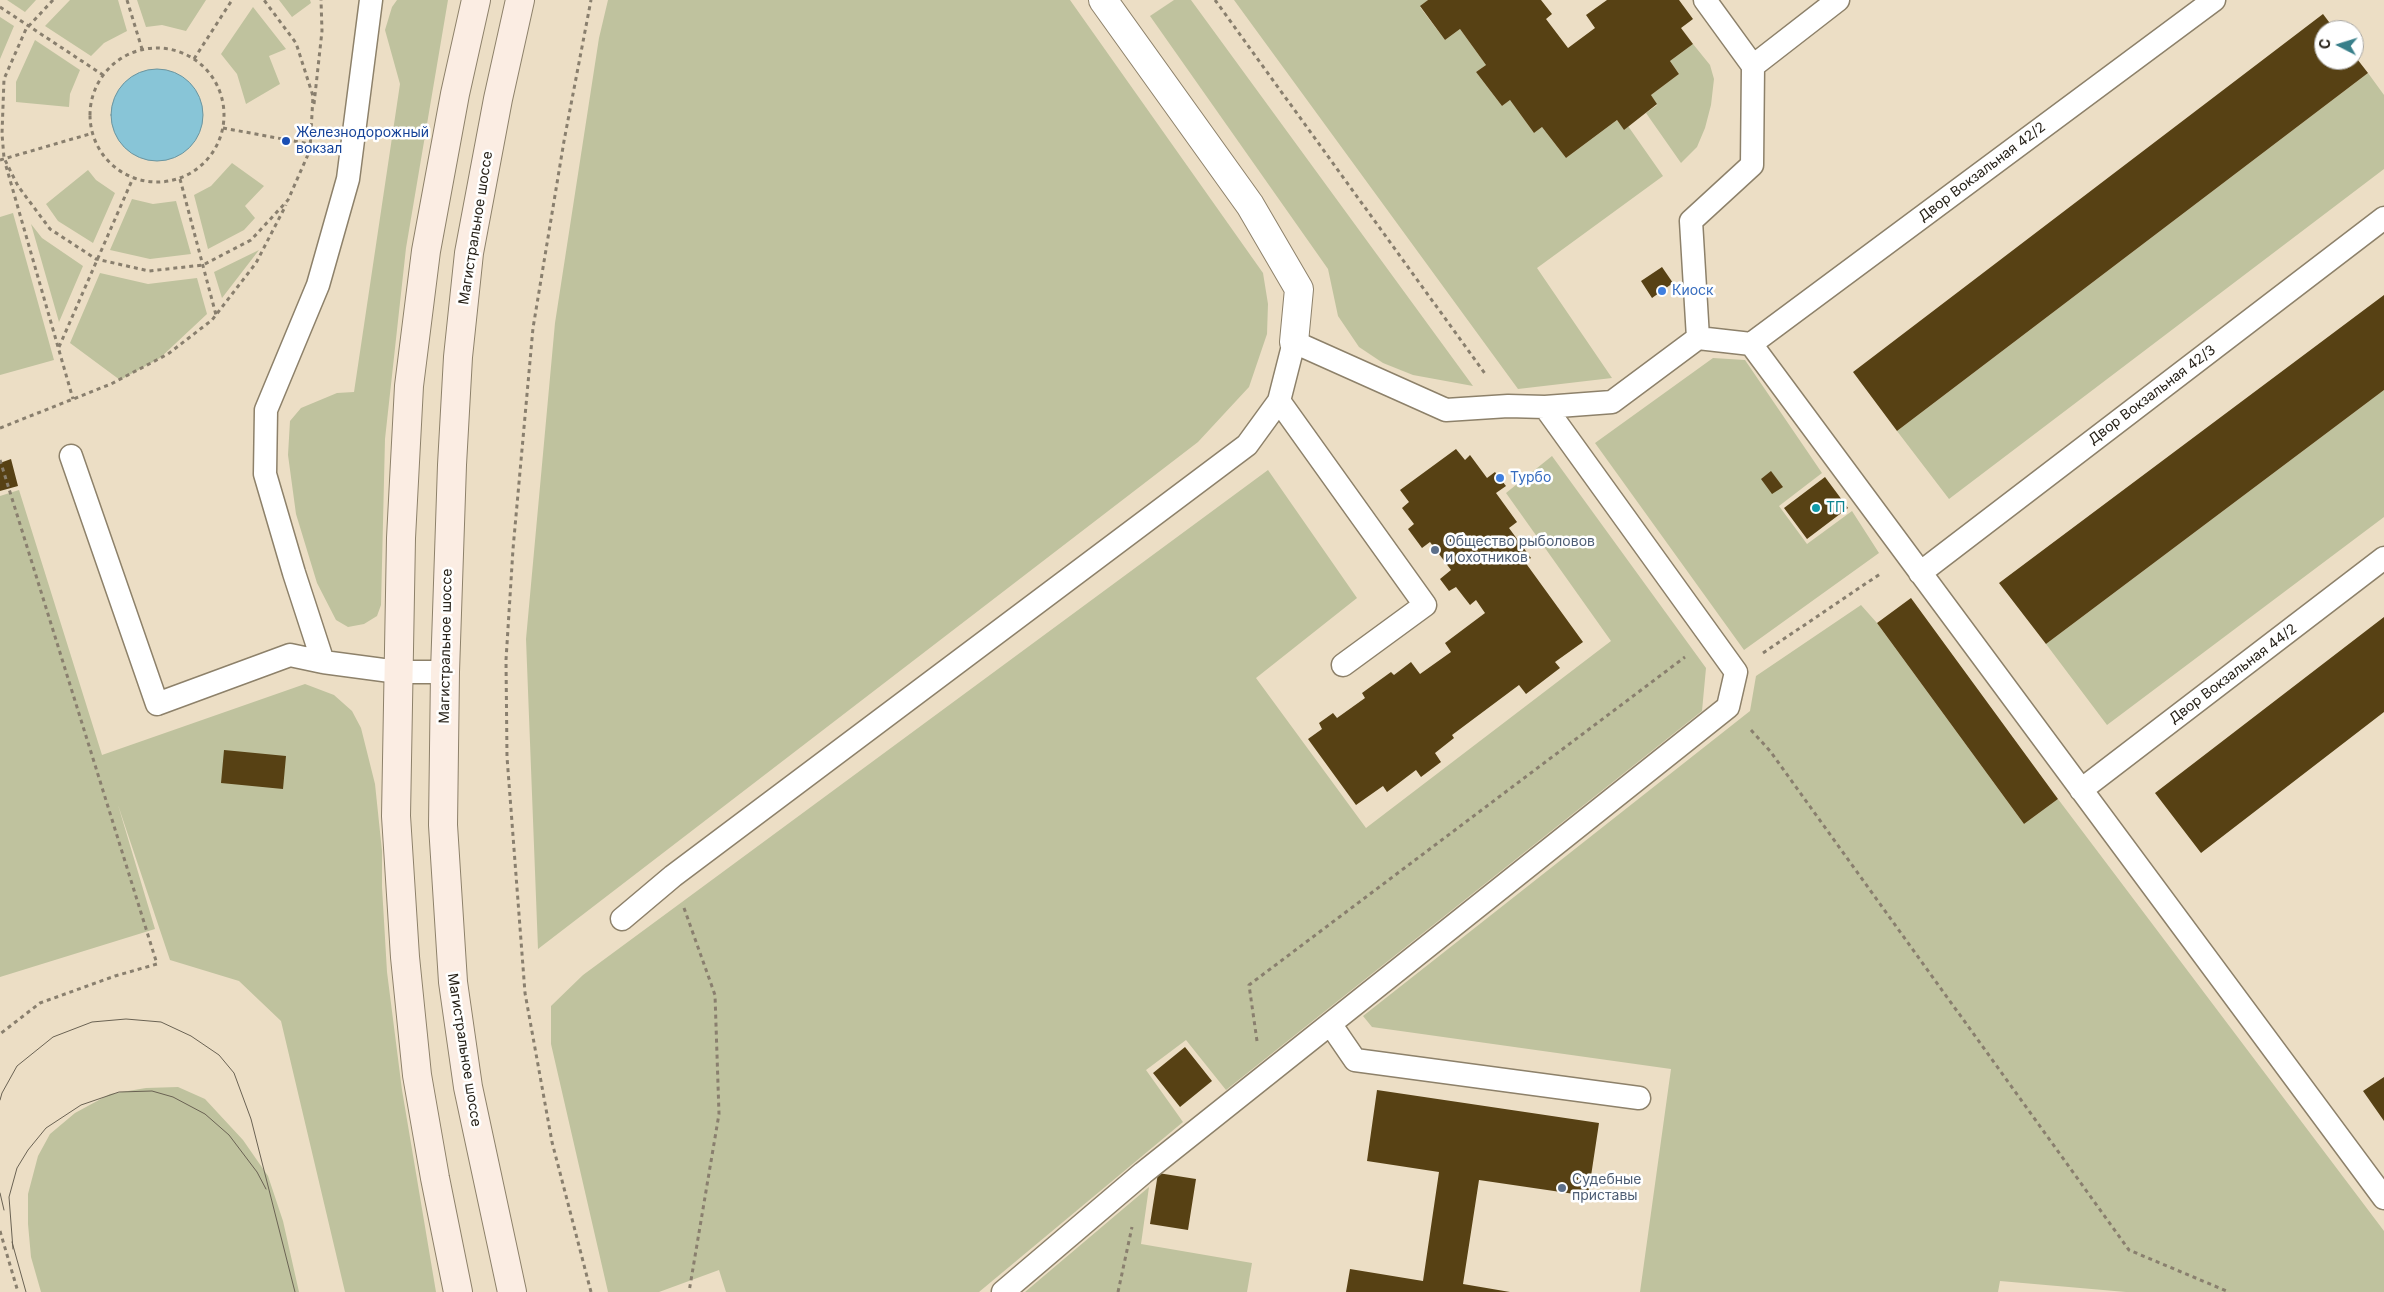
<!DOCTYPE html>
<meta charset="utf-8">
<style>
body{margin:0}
#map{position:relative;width:2384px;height:1292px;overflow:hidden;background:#ecdec5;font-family:Inter,sans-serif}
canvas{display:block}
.north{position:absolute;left:2314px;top:20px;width:50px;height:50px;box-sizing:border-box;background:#fff;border:1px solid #a9a7a3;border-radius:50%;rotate:275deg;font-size:14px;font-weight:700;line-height:20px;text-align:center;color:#272219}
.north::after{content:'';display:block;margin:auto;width:18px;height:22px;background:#387f8a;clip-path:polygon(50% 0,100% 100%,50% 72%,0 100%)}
</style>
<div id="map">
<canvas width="2384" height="1292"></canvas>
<div class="north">С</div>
</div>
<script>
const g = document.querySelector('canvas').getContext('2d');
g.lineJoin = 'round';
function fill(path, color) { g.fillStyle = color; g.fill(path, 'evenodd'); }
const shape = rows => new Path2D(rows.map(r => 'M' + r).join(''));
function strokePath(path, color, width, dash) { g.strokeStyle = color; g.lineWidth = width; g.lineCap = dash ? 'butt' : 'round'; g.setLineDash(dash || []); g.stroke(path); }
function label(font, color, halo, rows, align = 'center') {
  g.font = font + ' Inter,sans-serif'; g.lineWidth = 5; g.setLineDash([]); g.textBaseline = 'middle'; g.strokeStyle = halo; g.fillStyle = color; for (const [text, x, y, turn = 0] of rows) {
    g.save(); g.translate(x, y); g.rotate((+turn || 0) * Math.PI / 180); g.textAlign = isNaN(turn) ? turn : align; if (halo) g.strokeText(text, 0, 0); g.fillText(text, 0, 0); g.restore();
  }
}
fill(shape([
 [7,0,36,0,25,12],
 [70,0,118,0,127,31,104,43,91,56,45,26],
 [137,0,206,0,186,31,162,25,146,27],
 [279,0,310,0,311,3,292,17],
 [397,0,448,0,406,248,385,439,381,605,377,616,364,624,348,627,336,620,317,583,296,514,288,455,290,421,301,408,337,393,354,392,400,84,385,30,392,7],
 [608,0,1070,0,1263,273,1268,304,1267,334,1249,387,1198,442,538,949,526,639,555,323,599,38],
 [1174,0,1191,0,1473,386,1413,375,1383,363,1359,347,1338,316,1328,269,1150,16],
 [1234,0,1428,0,1420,7,1445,40,1460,29,1486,65,1476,72,1502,106,1510,100,1534,133,1542,127,1566,158,1617,120,1624,130,1628,126,1663,176,1537,268,1612,378,1518,389],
 [253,7,286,49,269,56,280,84,246,104,237,74,221,54],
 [0,17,14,26,0,59],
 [35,40,80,70,70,94,69,107,16,102,16,82],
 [1693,44,1710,65,1714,79,1711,105,1705,128,1697,147,1681,163,1646,113,1657,105,1651,95,1679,74,1670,61],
 [2368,73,2384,95,2384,169,1949,499,1897,431],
 [232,163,264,186,245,206,255,218,244,230,208,249,194,195,211,186],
 [88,170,96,180,115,193,93,243,58,221,46,204],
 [132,199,153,204,176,201,191,254,150,259,110,250],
 [13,213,54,360,0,375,0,217],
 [31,224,42,238,83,266,59,322],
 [259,250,222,298,214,272],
 [100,273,148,284,197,278,207,314,160,358,120,380,70,343],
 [1713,358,1745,360,1822,473,1779,506,1807,544,1852,511,1879,553,1744,650,1595,443],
 [2384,390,2384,517,2107,725,2046,644],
 [1552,456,1706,668,1702,711,1226,1090,1186,1040,1146,1070,1183,1122,979,1292,726,1292,719,1270,659,1292,608,1292,551,1044,551,1006,583,975,1268,470,1357,598,1256,678,1366,828,1611,641,1506,493],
 [19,490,102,755,305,684,334,695,352,711,361,728,375,784,382,851,382,887,387,972,402,1090,436,1292,345,1292,281,1021,239,981,170,960,118,805,155,929,0,977,0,496],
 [1861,605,1877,623,2024,824,2058,799,2384,1231,2384,1292,2126,1292,2000,1281,1998,1292,1640,1292,1671,1069,1372,1027,1363,1016,1750,711,1756,676],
 [178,1087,205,1099,243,1140,268,1176,283,1221,299,1292,41,1292,31,1257,28,1224,28,1194,38,1156,50,1134,75,1113,110,1094,146,1088],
 [1149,1187,1141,1244,1252,1263,1247,1292,1025,1292]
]), '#bfc29e');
const water = shape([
 '111 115a46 46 0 1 1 92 0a46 46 0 1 1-92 0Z'
]);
fill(water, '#88c5d7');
strokePath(water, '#6b949e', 1);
fill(shape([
 [1428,0,1541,0,1552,14,1546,19,1568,48,1595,28,1586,15,1607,0,1679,0,1693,19,1681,28,1693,44,1670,61,1679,74,1651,95,1657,104,1624,130,1617,120,1566,158,1542,127,1534,133,1510,100,1502,106,1476,72,1486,65,1460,29,1445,40,1420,6],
 [2323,14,2335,30,2324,30,2324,60,2354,60,2354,55,2368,73,1897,431,1853,372],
 [1662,267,1673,283,1652,298,1641,281],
 [2384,295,2384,390,2046,644,1999,583],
 [1456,449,1465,460,1470,455,1487,478,1495,472,1506,486,1496,493,1517,522,1509,528,1531,558,1525,562,1583,642,1555,662,1560,668,1526,694,1519,685,1452,735,1454,738,1435,753,1441,762,1421,777,1416,770,1387,792,1383,786,1356,805,1308,739,1322,729,1319,723,1333,713,1337,718,1365,698,1362,693,1391,672,1394,675,1411,662,1420,674,1451,652,1445,643,1485,613,1476,600,1470,605,1456,587,1449,591,1440,579,1451,570,1430,542,1422,548,1408,529,1414,524,1402,508,1409,502,1400,490],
 [11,459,18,486,0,491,0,463],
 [1771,471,1783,487,1772,494,1761,479],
 [1825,477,1848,508,1807,539,1784,508],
 [1911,598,2058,799,2024,824,1877,623],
 [2384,617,2384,712,2201,853,2155,793],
 [224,750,286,756,283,789,221,783],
 [1185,1047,1212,1081,1180,1107,1153,1073],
 [2384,1077,2384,1121,2363,1091],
 [1377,1090,1599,1123,1588,1196,1479,1180,1463,1284,1510,1292,1346,1292,1350,1269,1423,1281,1439,1172,1367,1161],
 [1158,1173,1196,1179,1188,1230,1150,1224]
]), '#574114');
const service = shape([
 [1705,0,1753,66],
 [1698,338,1751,344,2384,1198],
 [1751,344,2214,0],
 [1279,401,1425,605,1343,665],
 [71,456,157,704,290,655,323,662,398,672,445,672],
 [1920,573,2384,218],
 [323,662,294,573,265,474,266,410,318,285,348,179,371,0],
 [2081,790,2384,558],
 [622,919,673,876,1247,445,1279,401,1294,342,1446,410,1508,406,1545,407,1612,402,1698,338,1691,221,1752,165,1753,66,1838,0],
 [1331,1025,1355,1060,1639,1098],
 [1003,1292,1143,1173,1728,707,1736,672,1545,407]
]);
const minor = shape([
 [1103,0,1250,205,1299,289,1294,342]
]);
const secondary = shape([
 [458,1292,435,1178,417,1075,405,957,396,816,401,538,409,386,426,251,455,94,476,0],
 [512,1292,468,1087,453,982,443,825,445,672,452,465,458,357,469,253,498,99,520,0]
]);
strokePath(service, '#8d816a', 25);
strokePath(minor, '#8d816a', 30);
strokePath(secondary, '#8d816a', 30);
strokePath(shape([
 [53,0,26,29,4,79,2,134,4,158,18,186,50,229,96,259,149,271,203,265,251,240,288,200,310,150,313,96,296,43,264,0],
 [127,0,142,49],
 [1215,0,1486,375],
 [0,7,103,75],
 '90 115a67 67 0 1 1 134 0a67 67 0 1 1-134 0Z',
 [194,59,232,0],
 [314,104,322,31,321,0],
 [223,128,310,144,310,142],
 [0,160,93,133],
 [6,166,73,399],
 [180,179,216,315],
 [59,347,133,178],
 [0,428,111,384,168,354,212,320,256,263,286,205],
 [0,460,157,964,115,976,40,1003,0,1034],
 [1763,653,1880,574],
 [1751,730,1770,751,2129,1250,2229,1292],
 [684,908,715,995,719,1114,689,1292],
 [1257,1041,1249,985,1685,657],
 [0,1231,18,1292],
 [591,1292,552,1142,525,993,507,757,506,660,513,549,533,328,564,141,591,0],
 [1118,1292,1132,1227]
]), '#897f6e', 3, [4, 4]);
strokePath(service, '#fff', 22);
strokePath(minor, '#fff', 28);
strokePath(secondary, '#fbede3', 28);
strokePath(shape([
 [0,1100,2,1093,17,1066,53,1037,92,1022,126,1019,161,1022,191,1036,219,1055,234,1073,251,1119,295,1292],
 [0,1193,4,1210],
 [12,1242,26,1292],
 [13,1249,9,1197,17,1168,28,1150,46,1128,81,1105,119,1092,152,1091,173,1097,205,1114,229,1135,257,1172,266,1189]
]), '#6a6253', 1);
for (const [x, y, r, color] of [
 [286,141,5,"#1a4fb4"],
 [1662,291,5,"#3f7fe0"],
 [1500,478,5,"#3f7fe0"],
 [1816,508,5,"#0f9aa8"],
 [1435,550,5,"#5c6f8a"],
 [1562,1188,5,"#5c6f8a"]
]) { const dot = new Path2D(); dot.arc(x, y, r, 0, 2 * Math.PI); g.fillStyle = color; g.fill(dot); strokePath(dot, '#fff', 2); }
label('14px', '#164399', '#fff', [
 ["Железнодорожный",296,133],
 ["вокзал",296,149]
], 'left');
label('14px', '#272219', '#fff', [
 ["Двор Вокзальная 42/2",1982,172,-37],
 ["Магистральное шоссе",476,228,-81],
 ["Двор Вокзальная 42/3",2152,395,-37],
 ["Магистральное шоссе",446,646,-89],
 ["Двор Вокзальная 44/2",2233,674,-37],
 ["Магистральное шоссе",464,1050,81]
]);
label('14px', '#366cbe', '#fff', [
 ["Киоск",1672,291],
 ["Турбо",1510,478]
], 'left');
label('14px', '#0d838f', '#fff', [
 ["ТП",1826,508]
], 'left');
label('14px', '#4e5e75', '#fff', [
 ["Общество рыболовов",1445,542],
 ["и охотников",1445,558],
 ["Судебные",1572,1180],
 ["приставы",1572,1196]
], 'left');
</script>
